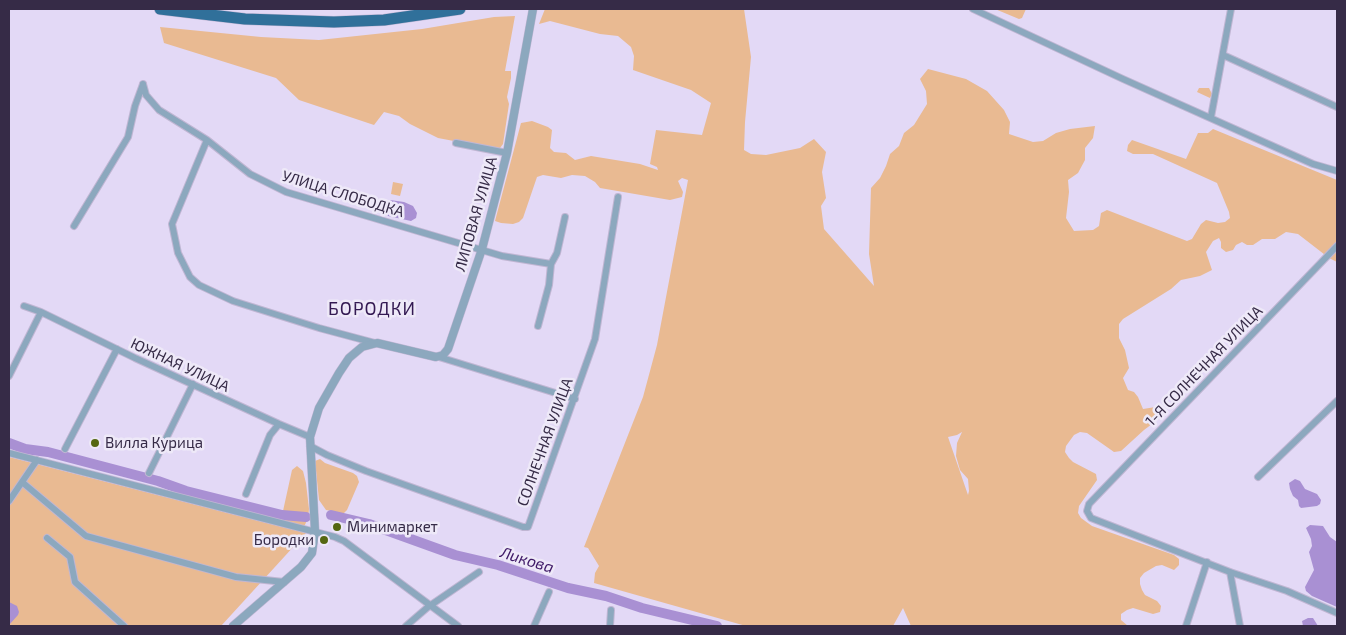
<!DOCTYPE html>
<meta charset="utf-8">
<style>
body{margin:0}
#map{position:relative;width:1346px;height:635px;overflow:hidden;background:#e3d9f6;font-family:"Exo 2",sans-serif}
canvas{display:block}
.frame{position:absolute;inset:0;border:10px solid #362b47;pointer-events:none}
</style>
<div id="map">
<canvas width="1346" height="635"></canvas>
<div class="frame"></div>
</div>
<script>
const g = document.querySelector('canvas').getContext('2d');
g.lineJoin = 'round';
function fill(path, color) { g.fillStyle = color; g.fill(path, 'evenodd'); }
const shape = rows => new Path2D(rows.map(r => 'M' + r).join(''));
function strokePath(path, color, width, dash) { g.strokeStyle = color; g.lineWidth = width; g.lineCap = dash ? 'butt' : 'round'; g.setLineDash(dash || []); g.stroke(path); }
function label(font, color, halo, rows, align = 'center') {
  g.font = font + ' "Exo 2",sans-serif'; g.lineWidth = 5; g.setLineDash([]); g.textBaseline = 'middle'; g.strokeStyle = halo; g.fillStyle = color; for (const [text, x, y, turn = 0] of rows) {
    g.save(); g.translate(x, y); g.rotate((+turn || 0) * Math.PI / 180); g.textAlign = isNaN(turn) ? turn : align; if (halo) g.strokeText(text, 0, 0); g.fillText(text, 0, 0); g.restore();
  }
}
fill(shape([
 [545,9,744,9,751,57,745,122,744,150,751,154,766,155,800,148,814,139,826,152,822,172,826,198,821,206,824,229,874,286,869,254,871,188,880,178,886,166,890,154,899,146,904,133,914,125,927,104,926,91,920,79,928,69,966,79,987,91,1004,110,1010,122,1009,134,1033,142,1043,141,1056,133,1070,129,1095,126,1093,138,1085,148,1085,160,1078,173,1068,180,1069,192,1066,218,1074,231,1093,230,1099,226,1101,213,1107,210,1187,241,1192,239,1201,224,1206,220,1218,223,1225,222,1230,218,1229,212,1217,183,1153,154,1133,154,1127,151,1128,145,1132,140,1186,159,1198,133,1208,133,1213,129,1337,180,1337,262,1329,258,1298,234,1286,232,1275,239,1262,239,1253,245,1247,245,1242,242,1236,245,1233,250,1226,252,1221,248,1221,242,1219,238,1213,241,1206,252,1212,270,1200,276,1181,280,1171,289,1123,319,1119,324,1119,338,1125,350,1129,368,1123,378,1128,390,1134,392,1138,397,1143,409,1162,406,1164,412,1160,418,1144,430,1121,451,1114,452,1087,433,1080,432,1074,435,1066,446,1065,452,1069,458,1073,462,1096,474,1097,480,1079,506,1078,513,1081,518,1092,526,1174,555,1179,559,1179,565,1174,570,1162,565,1156,566,1144,573,1140,578,1140,584,1142,590,1145,595,1157,601,1161,606,1160,612,1153,614,1133,608,1127,610,1121,614,1121,620,1128,626,911,626,903,608,893,626,746,626,594,583,595,573,599,566,588,548,584,547,643,397,657,345,688,180,682,178,678,181,683,192,682,197,670,200,600,188,595,182,585,176,572,175,561,178,543,175,537,177,523,218,519,222,513,224,501,223,495,221,521,123,532,121,548,127,552,130,550,148,554,152,566,153,575,160,591,156,640,164,658,170,657,167,650,164,656,130,702,135,711,103,691,90,633,70,634,56,631,47,618,36,600,34,550,21,539,24],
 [962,432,957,443,956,456,960,470,968,479,969,491,968,495,948,437,957,435],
 [995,9,1026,9,1022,18,1019,19],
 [515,16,505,71,511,71,511,78,507,97,509,104,503,144,500,148,496,149,438,138,410,124,399,116,384,112,374,125,299,100,276,78,164,43,160,27,261,37,319,40,422,29,494,17],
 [1199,88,1209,88,1212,94,1210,98,1197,92],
 [393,182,403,184,400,196,391,194],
 [9,457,306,533,221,626,9,626],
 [320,459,325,463,353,473,357,476,359,482,347,510,343,514,337,514,332,511,326,510,319,500,315,461],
 [297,466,303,471,306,483,309,509,308,518,304,527,261,514,253,508,254,506,256,506,283,511,292,470]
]), '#e9ba92');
fill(shape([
 [390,200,404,202,413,206,417,213,416,218,411,221,388,216,385,210],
 [1295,479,1300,481,1305,489,1317,494,1321,500,1320,504,1317,506,1301,508,1299,506,1298,500,1293,496,1290,489,1289,483],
 [1310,525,1323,526,1330,537,1337,542,1337,607,1312,596,1306,591,1305,587,1314,570,1309,552,1312,546,1311,539,1306,528],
 [9,602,17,606,19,612,18,615,9,625],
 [1308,618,1313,618,1318,626,1303,626,1302,621]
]), '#a990d3');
strokePath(shape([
 [9,443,25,449,48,452,158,481,186,491,282,515,306,517],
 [331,515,369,524,455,555,498,565,568,588,606,596,642,608,717,626]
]), '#a990d3', 10);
const minor = shape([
 [973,9,1123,79,1313,164,1337,171],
 [1223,55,1337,107],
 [143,84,146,95,159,110,207,140,250,174,286,192,502,256,551,264],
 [1211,117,1231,9],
 [207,140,172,224,178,253,190,277,199,285,233,301,319,328,375,343],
 [456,143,507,153],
 [74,226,128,137,135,106,143,84],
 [1337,246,1089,504,1087,511,1091,518,1230,572,1287,591,1337,613],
 [24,306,41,312,135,358,279,424,310,437],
 [538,326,549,285,551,264,557,253,565,217],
 [439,357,575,399],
 [9,376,41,312],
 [310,446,327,455,366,471,523,527,528,527,595,339,618,197],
 [65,449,117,349],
 [9,453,335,537,344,541,458,626],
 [149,473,193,384],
 [1258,477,1337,401],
 [22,482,86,536,236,577,284,582],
 [246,494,270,435,279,424],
 [9,501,37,460],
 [47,538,70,557,75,582,124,626],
 [1230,572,1240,626],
 [406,626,428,607,479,572],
 [534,626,549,592],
 [610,626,611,610],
 [1186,626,1207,562]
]);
const tertiary = shape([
 [233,626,301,567,312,553,315,531,310,437,319,408,339,373,349,358,362,347,377,343,436,357,443,355,448,349,482,249,507,153,533,9]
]);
const trunk = shape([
 [160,9,245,19,334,22,384,20,460,9]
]);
strokePath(minor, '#c0b6d3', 8);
strokePath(tertiary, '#c0b6d3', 9);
strokePath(trunk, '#c0b6d3', 12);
strokePath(minor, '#8ca8be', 6);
strokePath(tertiary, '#8ca8be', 8);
strokePath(trunk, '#30709a', 11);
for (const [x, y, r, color] of [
 [95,443,5,"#556711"],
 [337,527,5,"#556711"],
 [324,540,5,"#556711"]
]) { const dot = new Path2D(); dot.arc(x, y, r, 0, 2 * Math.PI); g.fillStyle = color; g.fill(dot); strokePath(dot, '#eee9f8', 2); }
label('15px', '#362b47', '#eee9f8', [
 ["УЛИЦА СЛОБОДКА",343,194,17],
 ["ЛИПОВАЯ УЛИЦА",476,214,-74],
 ["ЮЖНАЯ УЛИЦА",180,365,25],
 ["1-Я СОЛНЕЧНАЯ УЛИЦА",1204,366,-46],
 ["СОЛНЕЧНАЯ УЛИЦА",545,442,-70]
]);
label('15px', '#362b47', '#eee9f8', [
 ["Вилла Курица",105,443],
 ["Минимаркет",347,527],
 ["Бородки",314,540,"right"]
], 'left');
label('italic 16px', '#3e1866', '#eee9f8', [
 ["Ликова",527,560,17]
]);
g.letterSpacing = '1px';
label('18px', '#341a53', '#eee9f8', [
 ["БОРОДКИ",372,309]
]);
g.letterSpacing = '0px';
</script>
